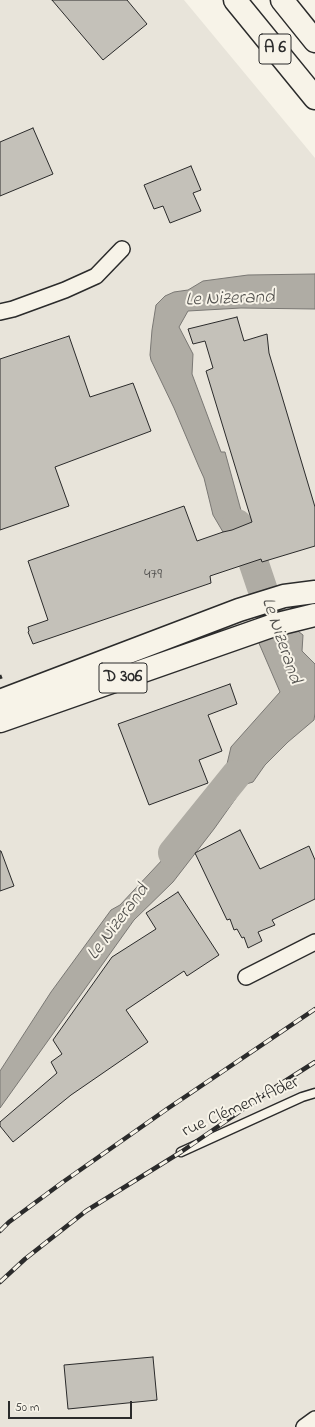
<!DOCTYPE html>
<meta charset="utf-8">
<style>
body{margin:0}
#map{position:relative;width:315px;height:1427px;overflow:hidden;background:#f7f3e8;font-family:"Indie Flower",sans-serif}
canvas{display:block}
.scale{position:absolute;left:8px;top:1401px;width:124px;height:18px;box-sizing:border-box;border:2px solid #2b2b2b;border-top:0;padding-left:5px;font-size:12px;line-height:14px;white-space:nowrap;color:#2b2b2b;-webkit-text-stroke:3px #f7f3e8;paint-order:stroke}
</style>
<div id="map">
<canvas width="315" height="1427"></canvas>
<div class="scale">50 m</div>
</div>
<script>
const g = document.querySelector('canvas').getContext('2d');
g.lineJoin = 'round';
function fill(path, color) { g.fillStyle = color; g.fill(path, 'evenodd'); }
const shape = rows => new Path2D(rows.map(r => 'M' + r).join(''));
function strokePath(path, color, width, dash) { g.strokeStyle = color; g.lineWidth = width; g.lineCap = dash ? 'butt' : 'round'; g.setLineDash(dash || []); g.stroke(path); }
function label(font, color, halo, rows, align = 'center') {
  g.font = font + ' "Indie Flower",sans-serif'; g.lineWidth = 4; g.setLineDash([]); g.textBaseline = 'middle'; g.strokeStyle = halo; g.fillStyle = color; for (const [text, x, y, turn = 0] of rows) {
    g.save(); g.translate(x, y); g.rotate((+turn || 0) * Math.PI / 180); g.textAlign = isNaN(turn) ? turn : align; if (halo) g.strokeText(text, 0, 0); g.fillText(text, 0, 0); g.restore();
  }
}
fill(shape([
 [0,0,184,0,315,158,315,1427,0,1427]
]), '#e8e4da');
const water = shape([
 [315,274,315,309,241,308,188,311,179,327,193,354,192,374,221,452,225,452,245,525,232,530,223,532,213,515,204,478,199,467,174,408,151,360,150,355,152,330,156,305,165,296,174,292,188,290,203,281,248,275,315,274],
 [285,621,303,635,302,651,315,664,315,713,314,720,288,742,265,765,253,782,243,785,233,796,236,798,214,829,173,882,134,920,0,1108,0,1071,51,992,111,910,120,905,208,811,223,781,231,747,280,692,255,634,285,621]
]);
fill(water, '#afaca4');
strokePath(water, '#7a7874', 1);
strokePath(shape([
 [237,524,250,552,284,653],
 [173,853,236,775]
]), '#afaca4', 30);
const building = shape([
 [52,0,127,0,147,24,103,60,52,0],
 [33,128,53,174,0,196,0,142,33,128],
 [191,166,201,190,193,193,201,211,170,223,163,206,154,209,144,185,191,166],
 [237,317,244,341,267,334,269,353,315,507,315,546,262,562,261,559,210,576,211,583,33,644,28,632,29,631,28,627,48,620,28,561,184,506,197,541,223,532,232,530,252,522,206,371,213,368,205,341,193,344,188,329,237,317],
 [69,336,90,397,133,383,151,431,55,467,69,506,0,530,0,359,69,336],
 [230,684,237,704,208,715,222,751,199,760,208,783,149,805,118,724,230,684],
 [240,830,260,869,309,846,315,860,315,899,272,920,275,925,258,932,262,941,248,948,244,937,242,938,237,929,234,930,230,919,227,920,195,853,240,830],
 [0,851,1,851,14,886,0,891,0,851],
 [178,892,219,955,187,976,184,971,126,1010,148,1042,71,1095,13,1142,0,1126,0,1122,57,1073,51,1062,62,1054,53,1040,112,957,156,929,146,913,178,892],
 [153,1357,157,1400,68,1409,64,1365,153,1357]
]);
fill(building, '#c4c1b9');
strokePath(building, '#2b2b2b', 1);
const lane = shape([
 [181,1152,302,1097,315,1093]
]);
const street = shape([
 [0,312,13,309,65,290,96,276,122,249],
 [246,977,315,942],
 [304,1427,315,1419]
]);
const primary = shape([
 [0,701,239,610,284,596,315,592],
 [0,721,274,625,315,615]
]);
const highway = shape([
 [235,0,315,98],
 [282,0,315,41]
]);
strokePath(lane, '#2b2b2b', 11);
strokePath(street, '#2b2b2b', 18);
strokePath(primary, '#2b2b2b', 25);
strokePath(highway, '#2b2b2b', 25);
strokePath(shape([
 [0,675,2,680]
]), '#2b2b2b', 2.5, [4, 3]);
strokePath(lane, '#f7f3e8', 8);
strokePath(street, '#f7f3e8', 15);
strokePath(primary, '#f7f3e8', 22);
strokePath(highway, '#f7f3e8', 22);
const rail = shape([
 [0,1231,9,1222,63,1182,167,1109,315,1009],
 [0,1282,25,1259,86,1211,181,1152,271,1090,315,1062]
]);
strokePath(rail, '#2b2b2b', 4.5);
strokePath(rail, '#f7f3e8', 3, [9]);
label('16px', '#51504e', null, [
 ["479",153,575]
]);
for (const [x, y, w] of [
 [275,49,32],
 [123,678,48]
]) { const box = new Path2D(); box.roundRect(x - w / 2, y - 15, w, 30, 3); g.fillStyle = '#f7f3e8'; g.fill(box); strokePath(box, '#2b2b2b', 1); }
label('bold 17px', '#2b2b2b', null, [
 ["A 6",275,49],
 ["D 306",123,678]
]);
label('18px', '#2b2b2b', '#f7f3e8', [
 ["rue Clément Ader",241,1108,-24]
]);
label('italic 19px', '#53524f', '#f7f3e8', [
 ["Le Nizerand",230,300,-2],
 ["Le Nizerand",280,641,71],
 ["Le Nizerand",119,923,-53]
]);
</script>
